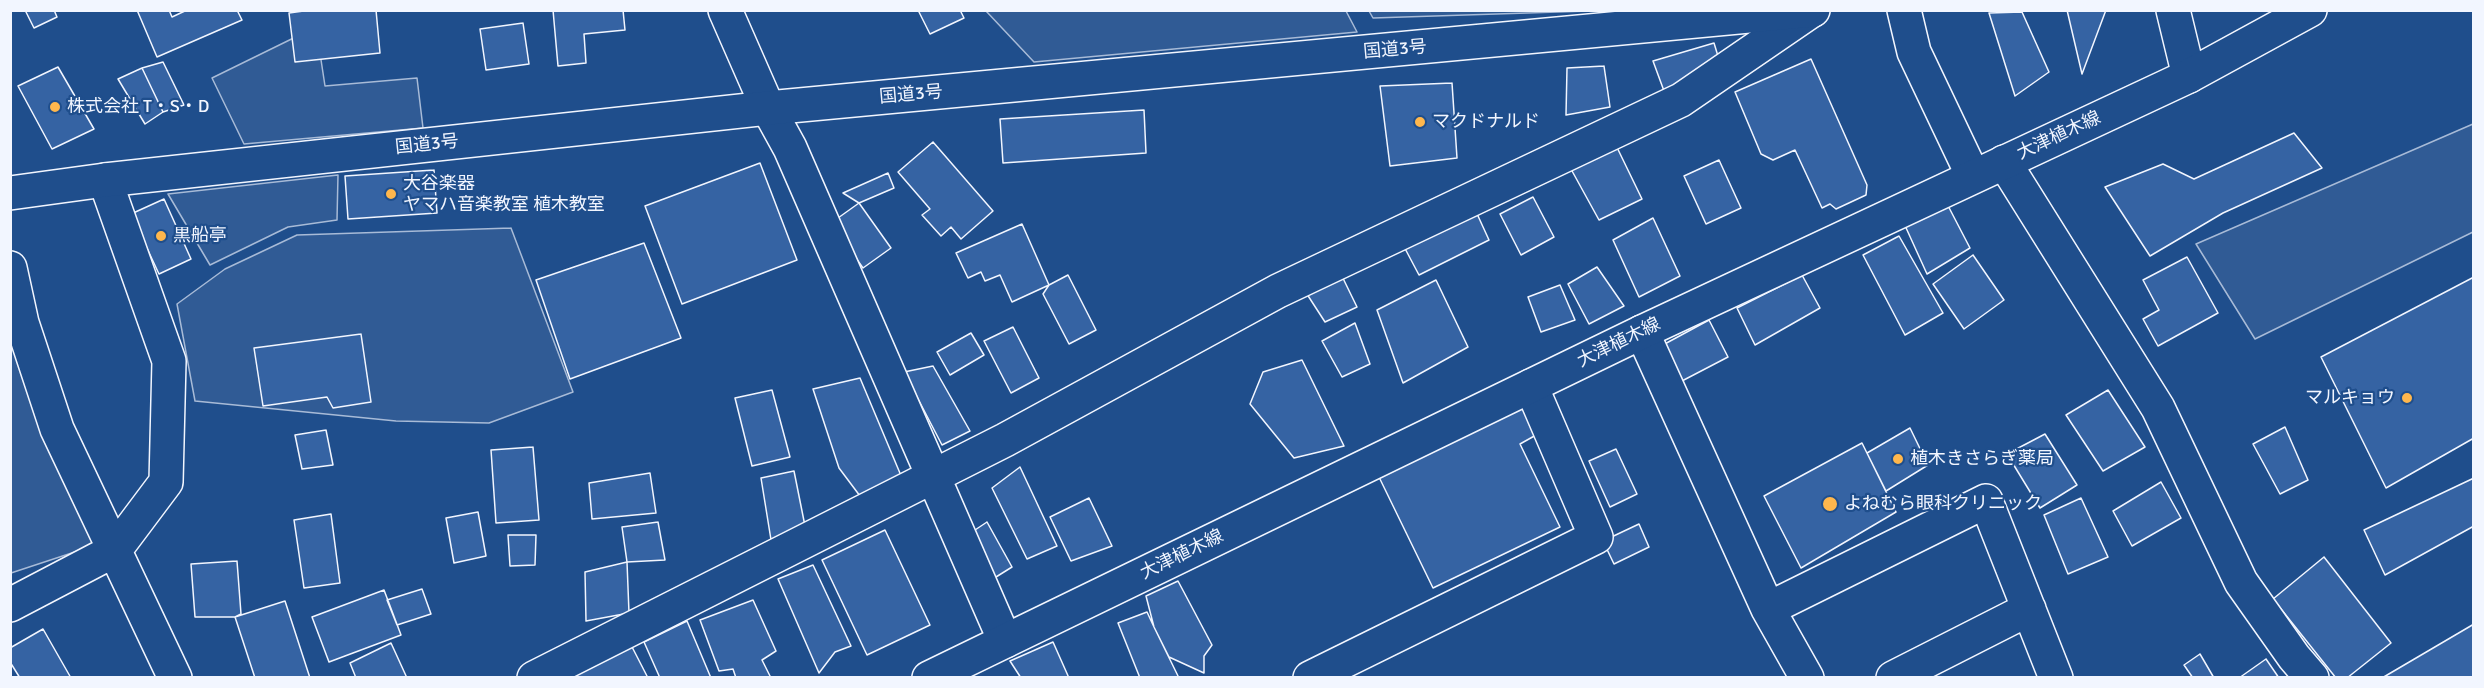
<!DOCTYPE html>
<meta charset="utf-8">
<style>
body{margin:0}
#map{position:relative;width:2484px;height:688px;overflow:hidden;background:#1f4e8c;font-family:Signika,sans-serif}
canvas{display:block}
.frame{position:absolute;inset:0;border:12px solid #f2f6ff;pointer-events:none}
</style>
<div id="map">
<canvas width="2484" height="688"></canvas>
<div class="frame"></div>
</div>
<script>
const g = document.querySelector('canvas').getContext('2d');
g.lineJoin = 'round';
function fill(path, color) { g.fillStyle = color; g.fill(path, 'evenodd'); }
const shape = rows => new Path2D(rows.map(r => 'M' + r).join(''));
function strokePath(path, color, width, dash) { g.strokeStyle = color; g.lineWidth = width; g.lineCap = dash ? 'butt' : 'round'; g.setLineDash(dash || []); g.stroke(path); }
function label(font, color, halo, rows, align = 'center') {
  g.font = font + ' Signika,"Noto Sans JP",sans-serif'; g.lineWidth = 4.5; g.setLineDash([]); g.textBaseline = 'middle'; g.strokeStyle = halo; g.fillStyle = color; for (const [text, x, y, turn = 0] of rows) {
    g.save(); g.translate(x, y); g.rotate((+turn || 0) * Math.PI / 180); g.textAlign = isNaN(turn) ? turn : align; if (halo) g.strokeText(text, 0, 0); g.fillText(text, 0, 0); g.restore();
  }
}
const built = shape([
 [986,11,1346,11,1357,32,1034,62,986,11],
 [1369,11,1589,11,1373,18,1369,11],
 [316,27,325,86,417,78,423,128,244,144,212,78,316,27],
 [2473,124,2473,232,2255,339,2196,244,2473,124],
 [338,175,337,220,288,227,210,265,168,194,338,175],
 [511,228,573,392,489,423,396,421,195,401,177,304,225,269,297,235,511,228],
 [10,314,99,544,11,573,10,573,10,314]
]);
fill(built, '#305b95');
strokePath(built, '#a8bbd7', 1.5);
const building = shape([
 [25,10,54,10,57,17,34,28,25,10],
 [137,10,169,10,172,17,187,10,237,10,242,20,157,57,137,10],
 [311,10,376,10,380,53,295,62,289,13,311,10],
 [553,10,623,10,625,30,584,34,586,63,558,66,553,10],
 [918,10,960,10,964,18,930,34,918,10],
 [2067,10,2106,10,2082,74,2067,10],
 [2022,12,2049,72,2015,96,1989,13,2022,12],
 [523,23,529,64,486,70,480,29,523,23],
 [1714,43,1721,66,1664,91,1653,61,1714,43],
 [1811,59,1867,185,1866,195,1836,209,1830,204,1822,208,1795,150,1773,160,1761,154,1735,92,1811,59],
 [163,62,184,105,163,112,142,68,163,62],
 [1604,66,1610,107,1566,115,1567,68,1604,66],
 [58,67,94,129,52,149,18,86,58,67],
 [142,68,163,112,145,124,118,79,142,68],
 [1452,83,1457,158,1390,166,1380,86,1452,83],
 [1144,110,1146,153,1003,163,1000,119,1144,110],
 [1610,133,1642,199,1599,220,1566,160,1610,133],
 [2294,133,2322,168,2223,213,2150,256,2105,187,2163,164,2194,179,2294,133],
 [933,142,993,211,961,239,951,227,941,236,922,215,930,209,898,172,933,142],
 [1719,160,1741,208,1706,224,1684,176,1719,160],
 [760,163,797,260,682,304,645,206,760,163],
 [434,170,437,213,348,219,345,176,434,170],
 [888,173,894,188,859,203,843,193,888,173],
 [1533,197,1554,237,1521,255,1500,214,1533,197],
 [1944,198,1970,248,1927,274,1902,219,1944,198],
 [164,199,191,259,159,274,131,214,164,199],
 [859,203,891,248,863,268,831,223,859,203],
 [1473,205,1489,240,1419,275,1401,241,1473,205],
 [1653,218,1680,276,1639,297,1613,240,1653,218],
 [1022,224,1049,285,1012,302,1000,275,985,281,981,272,968,278,956,253,1022,224],
 [1899,236,1943,313,1905,335,1863,255,1899,236],
 [644,243,681,338,570,379,536,280,644,243],
 [1973,255,2004,300,1964,329,1933,284,1973,255],
 [2187,257,2218,313,2158,346,2143,319,2159,310,2143,280,2187,257],
 [1597,267,1624,306,1589,324,1568,284,1597,267],
 [1338,268,1357,307,1325,322,1303,288,1338,268],
 [1068,275,1096,330,1069,344,1043,294,1049,285,1068,275],
 [1802,275,1820,308,1755,345,1737,308,1802,275],
 [2474,277,2474,438,2386,488,2321,357,2474,277],
 [1436,280,1468,347,1403,383,1377,310,1436,280],
 [1560,285,1575,320,1541,332,1528,297,1560,285],
 [1709,320,1728,357,1680,382,1661,346,1709,320],
 [1355,323,1370,364,1342,377,1322,341,1355,323],
 [1013,327,1039,378,1011,393,984,341,1013,327],
 [971,333,984,355,950,375,937,352,971,333],
 [361,334,371,402,333,408,327,397,263,406,254,348,361,334],
 [1302,360,1344,446,1294,458,1250,404,1263,372,1302,360],
 [933,366,970,431,942,445,904,372,933,366],
 [860,378,902,478,860,496,839,468,813,389,860,378],
 [772,390,790,457,752,466,735,398,772,390],
 [2108,390,2145,447,2103,471,2066,415,2108,390],
 [1526,396,1545,430,1520,444,1560,527,1433,588,1378,475,1526,396],
 [2285,427,2308,480,2280,494,2253,444,2285,427],
 [1910,428,1928,465,1886,491,1867,453,1910,428],
 [326,430,333,465,302,469,295,435,326,430],
 [2045,434,2077,485,2040,508,2007,454,2045,434],
 [1862,443,1896,512,1801,568,1764,496,1862,443],
 [533,447,539,520,496,523,491,450,533,447],
 [1616,449,1637,494,1610,507,1589,461,1616,449],
 [1020,467,1057,546,1027,559,992,488,1020,467],
 [794,471,806,531,772,546,761,478,794,471],
 [650,473,656,513,592,519,589,483,650,473],
 [2474,478,2474,526,2385,575,2364,530,2474,478],
 [2161,482,2181,518,2132,546,2113,511,2161,482],
 [1089,498,1112,546,1071,561,1050,517,1089,498],
 [2081,498,2108,557,2068,574,2044,515,2081,498],
 [478,512,486,556,454,563,446,518,478,512],
 [331,514,340,583,304,588,294,520,331,514],
 [658,522,665,560,627,562,622,527,658,522],
 [987,522,1012,567,988,582,966,536,987,522],
 [1639,524,1649,547,1614,564,1603,541,1639,524],
 [885,530,930,625,867,655,822,560,885,530],
 [508,535,536,535,535,565,510,566,508,535],
 [2324,557,2391,643,2347,678,2336,678,2273,599,2324,557],
 [237,561,241,614,235,617,195,617,191,564,237,561],
 [627,562,629,613,586,621,585,572,627,562],
 [813,565,851,646,835,652,819,673,778,579,813,565],
 [1178,581,1212,645,1204,656,1204,673,1169,657,1154,627,1146,596,1178,581],
 [422,589,431,614,397,625,387,600,422,589],
 [384,590,401,635,329,662,312,617,384,590],
 [753,600,776,651,762,660,771,678,736,678,733,669,719,671,700,620,753,600],
 [285,601,310,678,255,678,235,617,285,601],
 [1147,612,1154,627,1179,678,1140,678,1118,623,1147,612],
 [687,621,711,678,660,678,644,642,687,621],
 [2474,624,2474,678,2382,678,2474,624],
 [43,629,71,678,20,678,10,662,10,648,43,629],
 [1053,642,1069,678,1021,678,1010,661,1053,642],
 [391,643,407,678,356,678,350,663,391,643],
 [630,643,648,678,564,678,630,643],
 [2200,654,2214,678,2193,678,2184,665,2200,654],
 [2266,659,2279,678,2239,678,2266,659]
]);
fill(building, '#3563a3');
strokePath(building, '#f2f6ff', 1.5);
const minor = shape([
 [725,10,768,108,790,148,1005,641],
 [1904,10,1914,52,1973,176],
 [2173,10,2189,76],
 [2004,162,2158,408,2241,582,2294,657,2312,678],
 [10,268,22,323,57,429,175,678],
 [1642,332,1768,609,1807,678],
 [10,605,115,550,166,482,169,361,105,180],
 [1768,609,1986,501,2056,678],
 [534,678,1005,440,1278,291,1681,100,1811,11],
 [1310,678,1596,537,1531,386],
 [1893,678,2029,609]
]);
const major = shape([
 [929,678,1642,332,2189,76,2310,10]
]);
const highway = shape([
 [10,193,105,180,768,108,1813,10]
]);
strokePath(minor, '#f2f6ff', 36);
strokePath(major, '#f2f6ff', 36);
strokePath(highway, '#f2f6ff', 36);
strokePath(minor, '#1f4e8c', 33);
strokePath(major, '#1f4e8c', 33);
strokePath(highway, '#1f4e8c', 33);
for (const [x, y, r, color] of [
 [55,107,6,"#ffb74d"],
 [1420,122,6,"#ffb74d"],
 [391,194,6,"#ffb74d"],
 [161,236,6,"#ffb74d"],
 [2407,398,6,"#ffb74d"],
 [1898,459,6,"#ffb74d"],
 [1830,504,8,"#ffb74d"]
]) { const dot = new Path2D(); dot.arc(x, y, r, 0, 2 * Math.PI); g.fillStyle = color; g.fill(dot); strokePath(dot, '#1f4e8c', 2); }
label('18px', '#f2f6ff', '#1f4e8c', [
 ["国道3号",1395,50,-5],
 ["国道3号",911,95,-5],
 ["大津植木線",2059,136,-25],
 ["国道3号",427,145,-6],
 ["大津植木線",1619,343,-26],
 ["大津植木線",1182,555,-26]
]);
label('18px', '#f2f6ff', '#1f4e8c', [
 ["株式会社 T・S・D",67,107],
 ["マクドナルド",1432,122],
 ["大谷楽器",403,184],
 ["ヤマハ音楽教室 植木教室",403,205],
 ["黒船亭",173,236],
 ["マルキョウ",2395,398,"right"],
 ["植木きさらぎ薬局",1910,459],
 ["よねむら眼科クリニック",1844,504]
], 'left');
</script>
